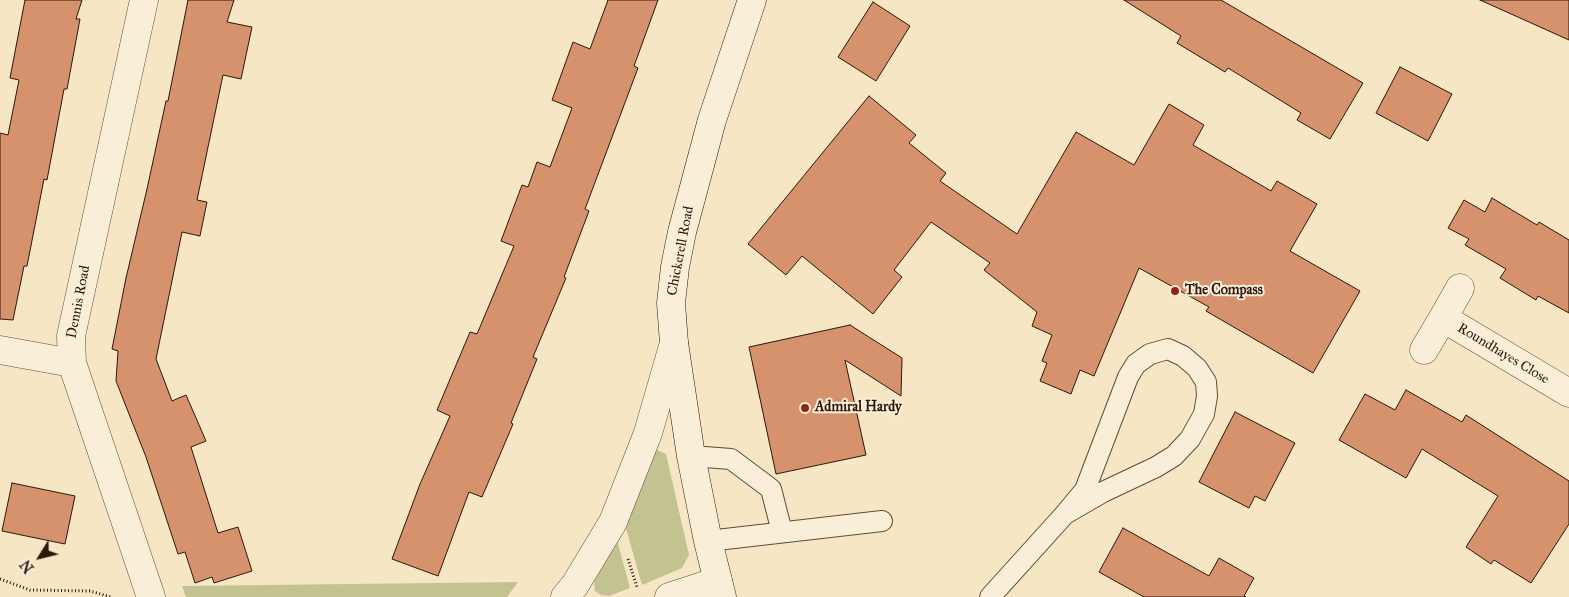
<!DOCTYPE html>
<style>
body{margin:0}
#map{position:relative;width:1569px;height:597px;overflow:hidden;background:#f6e6c4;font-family:"IM FELL Great Primer",serif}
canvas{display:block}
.north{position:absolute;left:15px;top:532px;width:50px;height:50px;-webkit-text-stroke:4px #f9efd9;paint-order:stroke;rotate:234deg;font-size:14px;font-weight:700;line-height:20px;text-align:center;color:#2f160b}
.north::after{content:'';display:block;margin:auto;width:18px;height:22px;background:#2f160b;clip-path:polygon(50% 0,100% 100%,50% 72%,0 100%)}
</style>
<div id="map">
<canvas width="1569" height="597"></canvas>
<div class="north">N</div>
</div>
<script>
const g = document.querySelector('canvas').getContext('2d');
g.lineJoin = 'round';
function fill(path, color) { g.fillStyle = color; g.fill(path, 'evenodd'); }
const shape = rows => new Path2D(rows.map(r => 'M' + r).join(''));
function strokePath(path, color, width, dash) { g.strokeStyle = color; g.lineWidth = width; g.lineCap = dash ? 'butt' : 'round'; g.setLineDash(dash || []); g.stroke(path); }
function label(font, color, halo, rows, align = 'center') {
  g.font = font + ' "IM FELL Great Primer",serif'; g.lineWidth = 4; g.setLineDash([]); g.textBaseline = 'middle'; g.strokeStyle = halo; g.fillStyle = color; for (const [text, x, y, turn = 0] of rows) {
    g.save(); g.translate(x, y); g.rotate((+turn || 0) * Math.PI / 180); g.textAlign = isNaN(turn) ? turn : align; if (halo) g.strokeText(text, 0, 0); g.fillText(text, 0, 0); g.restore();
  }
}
fill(shape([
 [655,449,666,454,689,555,682,568,642,585,625,525],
 [617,540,630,588,609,596,601,595,595,591,594,582],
 [518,582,507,597,186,597,182,586]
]), '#c2c390');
const building = shape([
 [25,0,82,0,76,19,80,19,67,89,64,89,47,180,44,179,27,266,24,266,13,320,0,319,0,133,8,135,19,80,10,78,25,0],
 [188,0,234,0,227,22,252,27,241,79,223,75,197,200,207,202,200,236,182,232,156,359,172,401,186,395,206,441,191,447,218,533,238,527,252,571,214,583,212,577,195,583,185,552,178,554,146,457,116,381,118,351,112,349,126,278,147,189,166,101,168,101,188,0],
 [608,0,658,0,634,66,638,68,585,209,589,211,564,277,566,278,533,357,537,359,511,423,513,424,482,497,469,492,438,576,392,559,420,484,450,416,437,410,470,332,477,334,514,246,501,241,522,185,528,187,537,162,550,167,572,108,552,100,573,42,590,49,608,0],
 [1124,0,1221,0,1363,83,1330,139,1297,120,1301,113,1228,68,1225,72,1177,43,1181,36,1124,0],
 [1480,0,1569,0,1569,40,1480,0],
 [873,2,910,26,876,81,838,57,873,2],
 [1400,67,1452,94,1428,141,1376,113,1400,67],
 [869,96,916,135,909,143,946,173,940,181,1017,234,1076,132,1134,165,1169,104,1204,125,1193,145,1271,191,1277,181,1317,204,1290,251,1360,291,1313,373,1206,311,1209,307,1139,268,1094,376,1080,370,1071,394,1040,381,1047,363,1042,361,1052,335,1032,326,1037,312,984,270,990,263,931,222,894,270,902,277,873,314,802,256,786,275,748,244,869,96],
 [1492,198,1537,225,1539,222,1569,240,1569,313,1538,296,1536,300,1500,278,1506,269,1465,245,1469,239,1448,228,1464,200,1485,212,1492,198],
 [850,325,902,358,901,396,845,360,866,455,776,474,749,347,850,325],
 [1406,390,1462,422,1466,415,1569,481,1569,524,1531,583,1494,560,1491,564,1466,547,1498,496,1422,449,1406,478,1339,440,1365,394,1395,410,1406,390],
 [1235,412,1295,443,1265,501,1255,496,1249,508,1199,482,1235,412],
 [12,483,75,496,65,544,2,531,12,483],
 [1123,528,1209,576,1219,558,1254,578,1244,596,1246,597,1144,597,1099,572,1123,528]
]);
fill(building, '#d5926c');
strokePath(building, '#2f160b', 1);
const service = shape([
 [691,456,731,459,771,489,782,532],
 [708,541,882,521],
 [990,597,1065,514,1085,490,1128,377,1136,364,1150,354,1168,349,1183,356,1197,368,1206,382,1207,396,1204,414,1190,439,1174,456,1156,467,1103,492,1065,514]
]);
const minor = shape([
 [144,0,71,336,72,363,151,597],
 [1443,318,1460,288],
 [0,350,72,363],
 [1424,350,1443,318,1569,393]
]);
const tertiary = shape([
 [565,597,575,585,613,522,648,433,674,343],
 [669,597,718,581]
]);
const secondary = shape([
 [722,597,708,541,691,456,674,343,671,303,675,267,682,232,712,120,752,0]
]);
strokePath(service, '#614a39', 22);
strokePath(minor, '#614a39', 29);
strokePath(tertiary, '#614a39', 29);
strokePath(secondary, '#2f160b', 29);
strokePath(shape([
 [628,559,637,587],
 [0,579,30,590,90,591,111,597]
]), '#2f160b', 3, [1, 2.5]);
strokePath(service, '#f9efd9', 20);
strokePath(minor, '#f9efd9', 28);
strokePath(tertiary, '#f9efd9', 28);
strokePath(secondary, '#f9efd9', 28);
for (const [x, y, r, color] of [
 [1175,291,5,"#8f2418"],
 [805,408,5,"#8f2418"]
]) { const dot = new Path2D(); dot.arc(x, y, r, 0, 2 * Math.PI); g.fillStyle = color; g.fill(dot); strokePath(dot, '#f9efd9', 2); }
label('14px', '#2f160b', '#f9efd9', [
 ["Chickerell Road",681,251,-79],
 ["Dennis Road",79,302,-79],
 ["Roundhayes Close",1503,354,31]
]);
label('bold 14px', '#2f160b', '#f9efd9', [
 ["The Compass",1185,291],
 ["Admiral Hardy",815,408]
], 'left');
</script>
